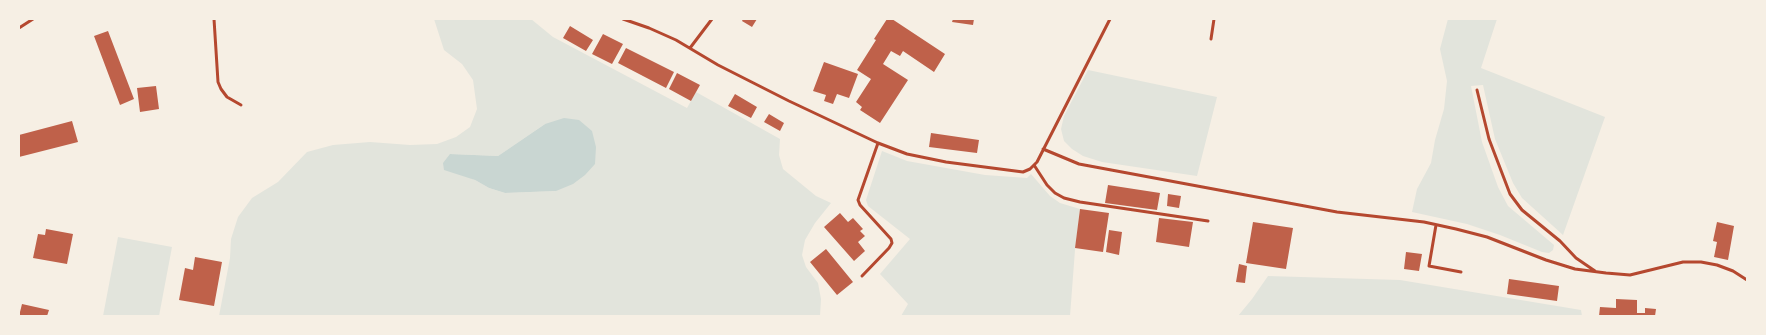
<!DOCTYPE html>
<style>
body{margin:0}
#map{position:relative;width:1766px;height:335px;overflow:hidden;background:#f6efe4;font-family:"PT Sans",sans-serif}
canvas{display:block}
.frame{position:absolute;inset:0;border:20px solid #f6efe4;pointer-events:none}
</style>
<div id="map">
<canvas width="1766" height="335"></canvas>
<div class="frame"></div>
</div>
<script>
const g = document.querySelector('canvas').getContext('2d');
g.lineJoin = 'round';
function fill(path, color) { g.fillStyle = color; g.fill(path, 'evenodd'); }
const shape = rows => new Path2D(rows.map(r => 'M' + r).join(''));
function strokePath(path, color, width, dash) { g.strokeStyle = color; g.lineWidth = width; g.lineCap = dash ? 'butt' : 'round'; g.setLineDash(dash || []); g.stroke(path); }
fill(shape([
 [434,19,531,19,553,37,687,108,696,92,780,139,779,155,783,169,816,196,831,203,815,223,805,240,802,255,806,267,818,283,821,299,820,316,219,316,230,258,231,239,238,217,252,198,278,182,307,152,333,145,370,142,410,145,437,144,456,137,470,127,477,109,473,80,462,64,444,50],
 [545,124,556,191,505,193,489,188,475,180,466,176,450,154,498,156],
 [1448,19,1497,19,1481,68,1605,117,1563,235,1522,198,1513,183,1495,139,1483,85,1471,86,1482,142,1498,187,1508,206,1554,245,1553,250,1549,253,1542,252,1500,235,1467,224,1412,212,1417,189,1431,163,1435,140,1444,109,1447,81,1440,49],
 [1088,70,1217,97,1197,176,1102,162,1083,156,1072,149,1064,141,1061,129,1064,116],
 [882,151,907,161,985,175,1027,178,1031,174,1050,196,1060,203,1080,209,1075,250,1070,316,901,316,908,304,880,274,910,239,868,206,866,200],
 [118,237,172,247,159,316,103,316],
 [1268,276,1400,280,1581,310,1582,316,1238,316,1252,299]
]), '#e2e4dc');
fill(shape([
 [564,118,579,120,592,131,596,147,595,164,585,175,573,184,556,191,505,193,489,188,475,180,444,170,443,163,450,154,498,156,545,124]
]), '#c9d6d2');
fill(shape([
 [743,19,757,19,752,27,742,21],
 [887,19,892,19,945,54,934,72,903,51,900,56,891,51,883,64,908,80,880,123,860,110,862,107,856,102,871,79,857,70,876,40,874,39],
 [953,19,974,19,973,25,952,22],
 [570,26,593,40,586,51,563,38],
 [108,31,134,99,120,105,94,36],
 [603,34,623,44,612,64,592,54],
 [626,48,674,72,666,88,618,63],
 [824,62,858,74,849,98,837,94,833,104,824,101,826,95,813,91],
 [677,73,700,85,691,101,669,89],
 [156,86,159,109,140,112,137,88],
 [735,94,757,107,751,118,728,106],
 [769,114,784,123,780,131,764,122],
 [72,121,78,142,19,157,19,135],
 [931,133,979,140,977,153,929,147],
 [1108,185,1160,193,1157,210,1105,203],
 [1168,194,1181,196,1179,208,1167,206],
 [1080,209,1109,213,1103,252,1075,248],
 [840,213,848,222,853,218,863,229,860,231,865,236,858,242,865,251,854,261,824,227],
 [1159,218,1193,222,1189,247,1156,242],
 [1253,222,1293,228,1286,269,1246,263],
 [1717,222,1734,226,1728,260,1714,257,1717,242,1713,241],
 [46,229,73,234,67,264,33,258,38,234,45,235],
 [1109,230,1122,232,1119,255,1106,252],
 [826,249,853,282,837,295,810,262],
 [1406,252,1422,254,1419,271,1404,269],
 [195,257,222,262,214,306,179,300,185,268,193,270],
 [1239,264,1247,266,1245,283,1236,282],
 [1509,279,1559,286,1557,301,1507,294],
 [1616,299,1637,300,1637,313,1645,313,1645,308,1656,309,1655,316,1599,316,1600,307,1616,308],
 [22,304,49,310,47,316,19,316]
]), '#bf614a');
strokePath(shape([
 [214,19,218,82,221,89,227,97,241,105],
 [623,19,649,28,676,40,718,65,789,101,878,143,907,154,946,162,1023,172,1030,169,1037,162,1110,19],
 [19,28,33,19],
 [1211,39,1214,19],
 [690,48,712,19],
 [1477,90,1489,139,1510,194,1522,210,1560,241,1576,258,1595,271],
 [1043,149,1079,164,1337,212,1424,222,1456,229,1487,237,1546,260,1575,269,1606,273,1630,275,1683,262,1701,262,1717,265,1733,271,1747,280],
 [1034,165,1047,185,1055,193,1064,198,1080,202,1208,221],
 [1436,225,1429,266,1461,272],
 [862,276,889,248,892,243,891,239,860,205,858,200,878,143]
]), '#b5482f', 3);
</script>
